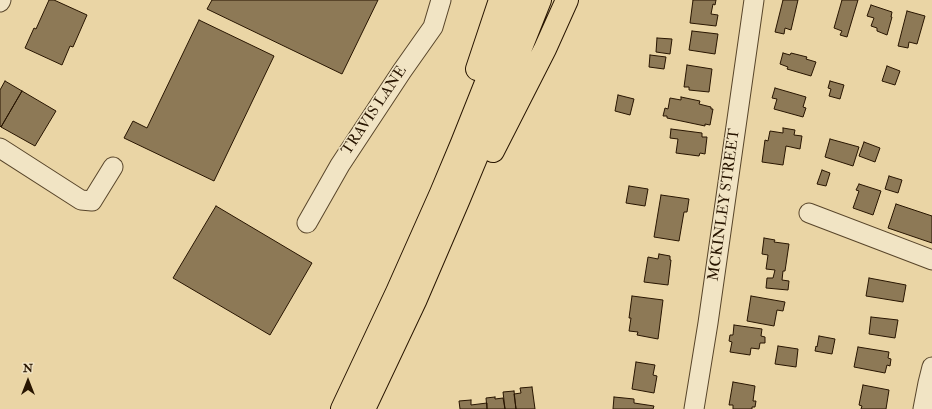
<!DOCTYPE html>
<style>
body{margin:0}
#map{position:relative;width:932px;height:409px;overflow:hidden;background:#ead5a5;font-family:"IM FELL Double Pica",serif}
canvas{display:block}
.north{position:absolute;left:8px;top:361px;width:40px;height:40px;-webkit-text-stroke:3px #f1e4c4;paint-order:stroke;rotate:0deg;font-size:11px;font-weight:700;line-height:16px;text-align:center;color:#281501}
.north::after{content:'';display:block;margin:auto;width:14px;height:18px;background:#281501;clip-path:polygon(50% 0,100% 100%,50% 72%,0 100%)}
</style>
<div id="map">
<canvas width="932" height="409"></canvas>
<div class="north">N</div>
</div>
<script>
const g = document.querySelector('canvas').getContext('2d');
g.lineJoin = 'round';
function fill(path, color) { g.fillStyle = color; g.fill(path, 'evenodd'); }
const shape = rows => new Path2D(rows.map(r => 'M' + r).join(''));
function strokePath(path, color, width, dash) { g.strokeStyle = color; g.lineWidth = width; g.lineCap = dash ? 'butt' : 'round'; g.setLineDash(dash || []); g.stroke(path); }
function label(font, color, halo, rows, align = 'center') {
  g.font = font + ' "IM FELL Double Pica",serif'; g.lineWidth = 3; g.setLineDash([]); g.textBaseline = 'middle'; g.strokeStyle = halo; g.fillStyle = color; for (const [text, x, y, turn = 0] of rows) {
    g.save(); g.translate(x, y); g.rotate((+turn || 0) * Math.PI / 180); g.textAlign = isNaN(turn) ? turn : align; if (halo) g.strokeText(text, 0, 0); g.fillText(text, 0, 0); g.restore();
  }
}
const building = shape([
 [49,0,54,0,87,15,73,47,70,46,62,65,25,48,34,28,36,29,49,0],
 [212,0,378,0,342,74,207,9,212,0],
 [693,0,716,0,715,5,713,4,711,14,718,15,716,26,690,23,693,0],
 [783,0,798,0,791,30,785,28,784,34,775,32,783,0],
 [842,0,858,0,847,37,840,35,842,31,834,28,842,0],
 [871,5,892,12,891,17,892,17,887,35,877,31,877,28,871,26,874,18,867,16,871,5],
 [907,11,925,16,917,44,909,42,908,48,898,46,907,11],
 [199,20,274,56,214,181,124,138,133,121,147,128,199,20],
 [692,31,718,34,715,54,689,50,692,31],
 [657,38,672,39,670,54,656,52,657,38],
 [783,53,790,55,791,53,807,57,806,59,816,62,811,76,787,69,788,67,780,64,783,53],
 [650,55,666,57,664,69,649,67,650,55],
 [687,65,712,69,709,92,689,90,689,87,684,87,687,65],
 [887,66,900,71,895,85,882,81,887,66],
 [5,81,22,91,1,127,0,126,0,90,5,81],
 [830,81,844,85,840,99,829,96,831,89,828,88,830,81],
 [775,88,806,97,803,107,806,108,803,117,774,109,777,99,772,98,775,88],
 [22,91,56,111,35,146,1,127,22,91],
 [618,95,634,99,630,115,615,111,618,95],
 [681,97,700,101,699,104,711,107,711,109,713,109,710,125,705,124,705,126,667,118,667,116,663,116,665,108,668,109,670,98,681,100,681,97],
 [783,128,795,130,794,135,802,136,800,149,786,146,783,165,762,162,765,140,768,141,770,131,783,133,783,128],
 [671,129,702,133,702,137,707,137,705,154,700,153,699,156,676,153,678,139,670,138,671,129],
 [830,139,859,147,853,166,825,157,830,139],
 [864,142,880,148,875,162,859,156,864,142],
 [822,170,830,173,826,186,817,184,822,170],
 [889,176,902,180,898,193,885,189,889,176],
 [859,184,881,191,873,215,853,208,859,191,856,190,859,184],
 [629,186,648,189,645,206,626,203,629,186],
 [661,195,689,199,687,212,684,212,679,241,654,237,661,195],
 [896,204,932,216,932,243,888,228,896,204],
 [216,206,312,263,270,335,173,278,216,206],
 [764,238,775,240,774,242,789,244,785,271,783,271,782,280,789,281,788,290,766,288,767,278,773,278,775,270,766,269,768,255,762,254,764,238],
 [659,254,670,256,670,260,671,260,668,285,644,282,648,257,658,259,659,254],
 [869,278,906,285,903,302,866,296,869,278],
 [632,296,663,300,658,339,637,335,638,332,629,331,631,318,629,318,632,296],
 [751,296,785,302,783,311,777,310,774,326,747,321,751,296],
 [871,317,898,320,895,338,869,334,871,317],
 [734,325,762,329,761,336,765,337,765,343,760,343,759,349,751,348,750,355,730,352,732,342,729,341,730,335,733,335,734,325],
 [819,336,835,339,832,354,815,351,816,346,817,347,819,336],
 [778,346,798,349,796,367,775,364,778,346],
 [858,347,889,352,888,358,891,359,890,366,887,365,885,373,854,367,858,347],
 [636,362,655,365,653,375,657,376,654,393,632,389,636,362],
 [733,382,755,386,753,401,756,401,755,407,752,407,752,409,733,409,733,405,729,405,733,382],
 [863,385,889,390,886,409,861,409,862,406,859,405,863,385],
 [532,387,535,409,516,409,514,394,521,393,520,388,532,387],
 [514,391,516,409,505,409,503,392,514,391],
 [495,397,495,399,503,398,505,409,487,409,486,398,495,397],
 [614,397,634,399,634,403,654,406,653,409,613,409,614,397],
 [471,400,471,405,487,403,487,409,460,409,459,401,471,400]
]);
fill(building, '#8d7956');
strokePath(building, '#281501', 1);
const minor = shape([
 [0,2,1,0],
 [0,148,81,200,92,201,113,167],
 [809,213,932,260],
 [307,223,340,165,402,71,433,27,441,0],
 [694,409,708,323,754,0],
 [923,409,928,383,932,367]
]);
const highway = shape([
 [477,69,500,0],
 [493,151,545,49,567,0],
 [342,409,397,292,441,193,462,143,519,0],
 [364,409,416,299,459,199,501,98,540,0]
]);
strokePath(minor, '#58452a', 21);
strokePath(highway, '#281501', 24);
strokePath(minor, '#f1e4c4', 19);
strokePath(highway, '#ead5a5', 22);
label('15px', '#281501', '#f1e4c4', [
 ["TRAVIS LANE",375,111,-56],
 ["MCKINLEY STREET",725,205,-82]
]);
</script>
